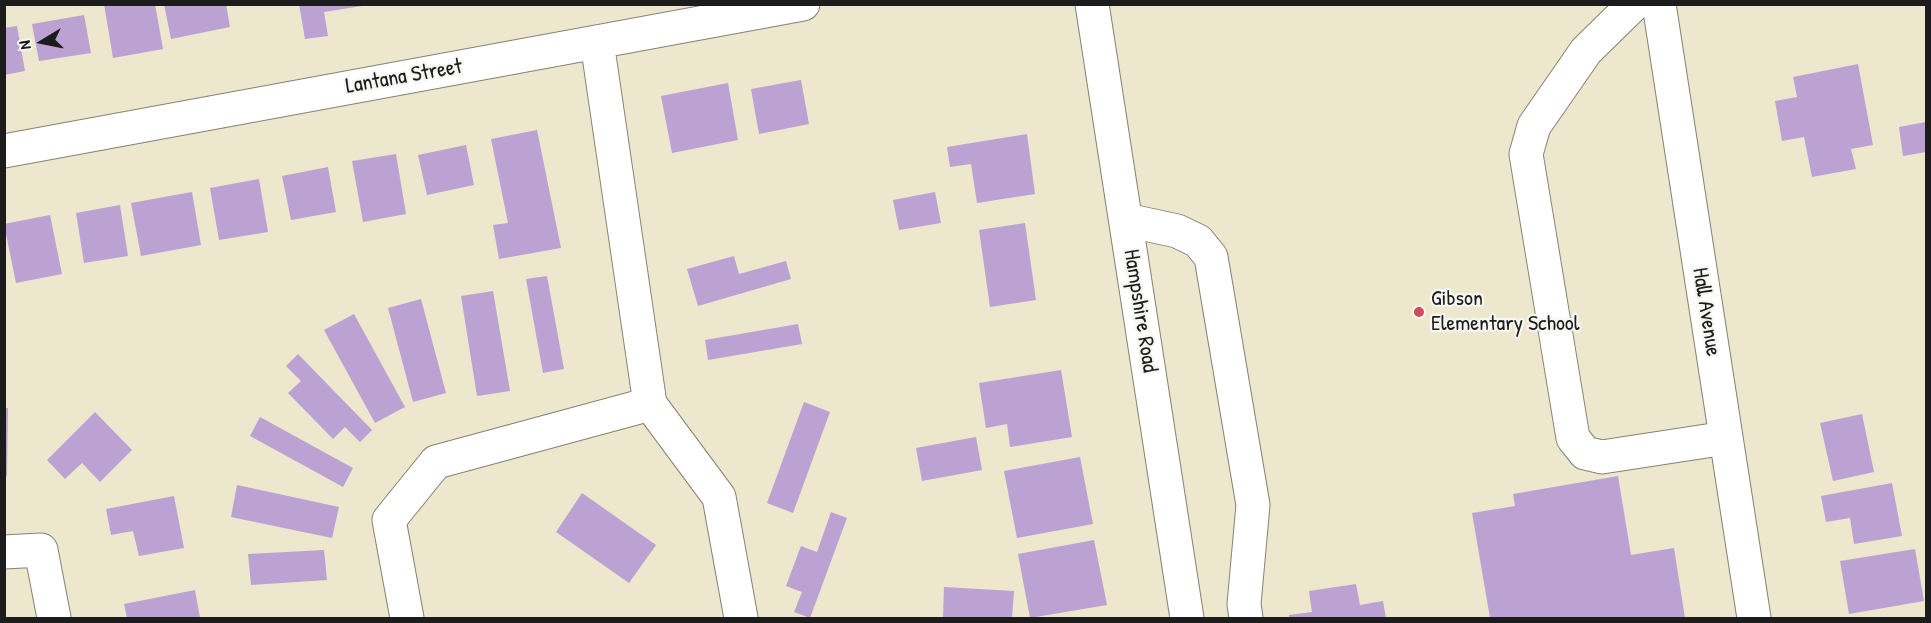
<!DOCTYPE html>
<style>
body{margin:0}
#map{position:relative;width:1931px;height:623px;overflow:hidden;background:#ece7cd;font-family:"Patrick Hand",sans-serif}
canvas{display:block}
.frame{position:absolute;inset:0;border:6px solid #1c1c1c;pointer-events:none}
.north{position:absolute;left:12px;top:12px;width:60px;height:60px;-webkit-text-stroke:4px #f6f6f2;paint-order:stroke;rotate:260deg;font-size:16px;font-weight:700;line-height:24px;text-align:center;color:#1c1c1c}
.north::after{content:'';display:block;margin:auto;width:21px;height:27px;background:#1c1c1c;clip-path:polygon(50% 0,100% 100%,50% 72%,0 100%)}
</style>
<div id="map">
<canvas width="1931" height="623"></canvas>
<div class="frame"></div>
<div class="north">N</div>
</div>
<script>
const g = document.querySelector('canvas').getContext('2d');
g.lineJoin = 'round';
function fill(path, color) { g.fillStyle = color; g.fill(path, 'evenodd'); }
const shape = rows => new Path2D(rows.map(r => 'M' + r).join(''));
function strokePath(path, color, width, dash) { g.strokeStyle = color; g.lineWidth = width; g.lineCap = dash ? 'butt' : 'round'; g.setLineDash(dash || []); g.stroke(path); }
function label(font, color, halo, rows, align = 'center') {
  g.font = font + ' "Patrick Hand",sans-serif'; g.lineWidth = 4.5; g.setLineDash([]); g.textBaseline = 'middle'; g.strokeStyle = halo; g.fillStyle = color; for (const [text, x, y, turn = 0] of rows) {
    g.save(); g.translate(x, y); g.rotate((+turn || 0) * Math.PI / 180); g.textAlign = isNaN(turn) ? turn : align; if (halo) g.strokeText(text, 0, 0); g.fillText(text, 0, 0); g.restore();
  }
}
fill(shape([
 [104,4,155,4,163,49,113,58],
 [164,4,226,4,230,27,171,39],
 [299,4,362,4,362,6,324,12,328,36,305,39],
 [84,15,91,53,39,61,32,24],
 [17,26,25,71,4,75,4,28],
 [1858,64,1873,145,1851,149,1856,169,1812,177,1804,137,1782,141,1775,101,1797,97,1793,77],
 [801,80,809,124,759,134,751,89],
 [728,83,738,140,672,153,661,96],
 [1926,122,1926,152,1903,156,1899,127],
 [537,130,561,248,499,259,493,225,508,223,491,139],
 [1027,134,1035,194,977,203,971,164,950,167,947,147],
 [466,145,474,185,427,195,418,155],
 [396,154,406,214,363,222,352,161],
 [328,167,336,212,291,220,282,176],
 [259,179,268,232,219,240,210,188],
 [192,192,201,245,141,256,131,203],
 [935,192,941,223,899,230,893,200],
 [120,205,128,256,84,263,76,213],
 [50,215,62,274,16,283,4,224],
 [1025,223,1036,300,990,307,979,230],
 [734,256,739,274,786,261,791,279,698,306,687,269],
 [547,276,564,369,543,373,526,279],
 [493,291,510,391,477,396,461,296],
 [421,299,446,393,413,402,388,308],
 [354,314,405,407,375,423,324,330],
 [798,324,802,344,708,360,705,340],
 [298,354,372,430,360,442,345,427,333,439,288,393,301,381,286,366],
 [1061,370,1072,437,1010,447,1007,424,986,428,979,383],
 [804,402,830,412,793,513,767,503],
 [4,408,8,408,7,476,4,476],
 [95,412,132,450,100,482,82,463,65,479,47,460],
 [1862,414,1874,472,1833,481,1820,423],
 [260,417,353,468,343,487,250,436],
 [976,437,982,470,922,481,916,448],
 [1080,457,1093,524,1017,538,1004,471],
 [1618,476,1631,555,1674,548,1685,618,1490,618,1472,513,1515,506,1513,494],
 [1892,483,1902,536,1854,544,1850,518,1826,522,1821,496],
 [237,485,339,507,332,538,231,517],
 [582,493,656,545,629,583,556,532],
 [174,496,184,548,139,556,133,531,111,535,106,509],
 [831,512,847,518,810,618,794,612,802,592,786,586,801,546,817,552],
 [1094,540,1107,605,1030,618,1018,554],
 [1915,549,1924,601,1849,614,1840,561],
 [324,550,327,580,251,585,248,554],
 [1356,584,1360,605,1383,601,1386,618,1289,618,1289,615,1312,612,1309,591],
 [944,587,1014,591,1012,618,943,618],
 [195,590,200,618,127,618,124,604]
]), '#bba2d3');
const minor = shape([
 [1092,4,1187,618],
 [1634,4,1586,51,1534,126,1526,154,1573,438,1585,453,1602,457,1726,438],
 [1659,4,1754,618],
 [597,42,650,404,719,497,741,618],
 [4,151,803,4],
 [1126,220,1177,231,1198,241,1211,257,1253,505,1244,604,1246,618],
 [4,552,41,550,54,618],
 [407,618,389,520,436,462,650,404]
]);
strokePath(minor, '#848274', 35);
strokePath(minor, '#fff', 33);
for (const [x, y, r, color] of [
 [1419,312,6,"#d1495b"]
]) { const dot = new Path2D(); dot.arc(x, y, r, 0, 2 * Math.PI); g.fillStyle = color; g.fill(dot); strokePath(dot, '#f6f6f2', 2); }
label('22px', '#1c1c1c', '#f6f6f2', [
 ["Lantana Street",404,77,-10],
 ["Hampshire Road",1140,311,81],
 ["Hall Avenue",1706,312,81]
]);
label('22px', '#1c1c1c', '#f6f6f2', [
 ["Gibson",1431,299],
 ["Elementary School",1431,324]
], 'left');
</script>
